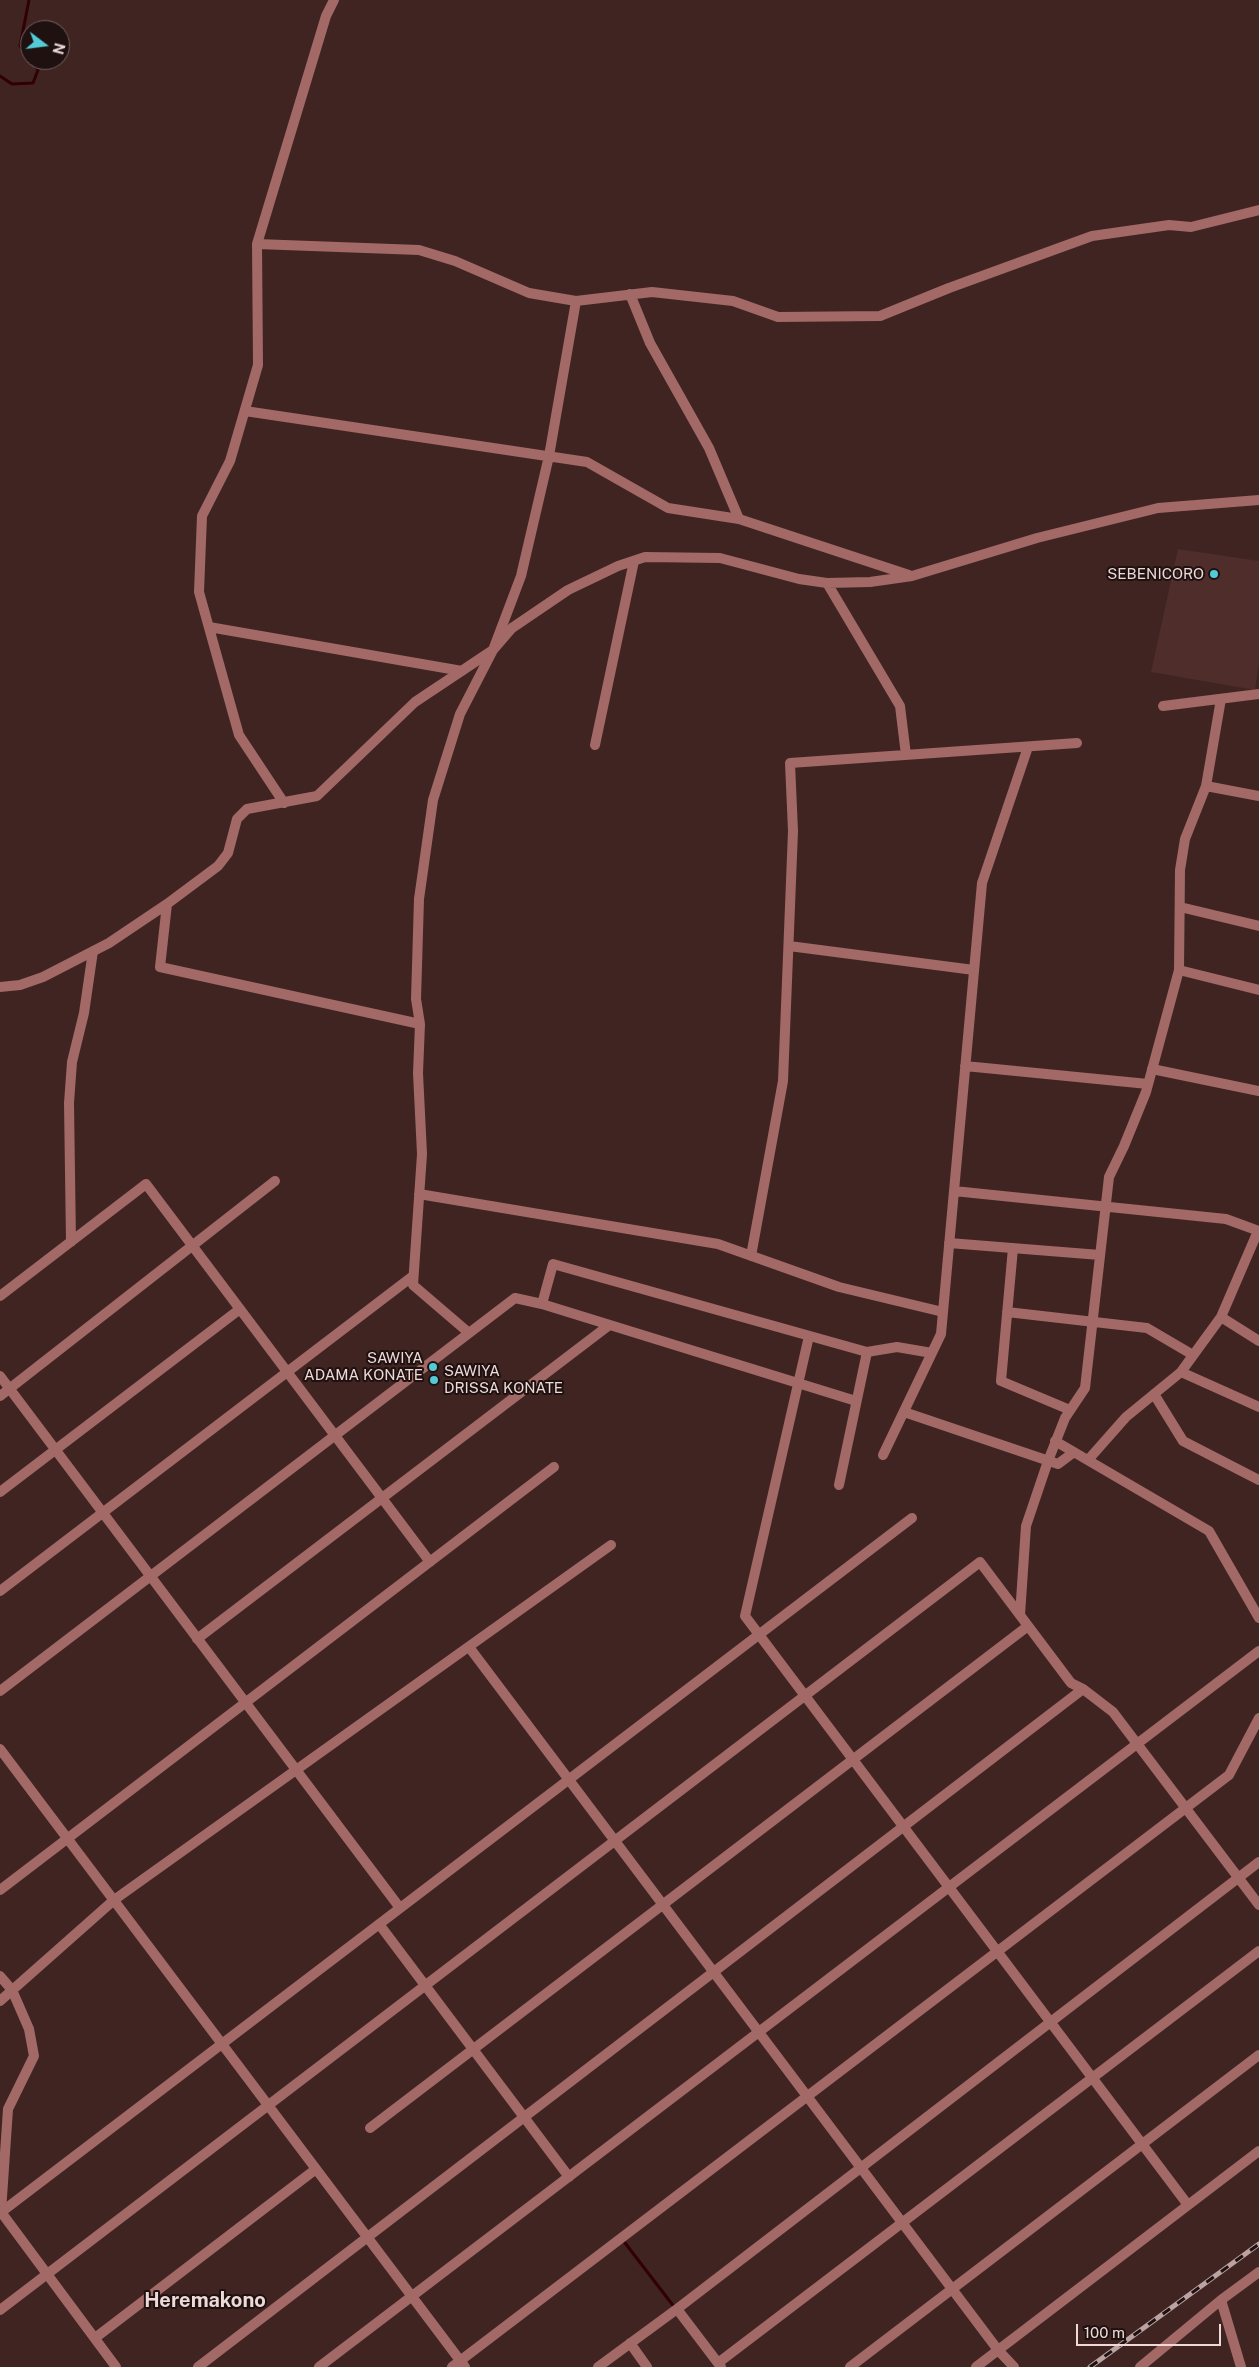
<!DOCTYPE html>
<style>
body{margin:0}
#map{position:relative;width:1259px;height:2367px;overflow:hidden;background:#402422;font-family:"Public Sans",sans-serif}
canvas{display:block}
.north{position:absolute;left:20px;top:20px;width:50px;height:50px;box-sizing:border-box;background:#1e1110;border:1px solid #716160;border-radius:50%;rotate:105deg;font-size:14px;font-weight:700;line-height:20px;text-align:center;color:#edd9d8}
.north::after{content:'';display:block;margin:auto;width:18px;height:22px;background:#52cbd7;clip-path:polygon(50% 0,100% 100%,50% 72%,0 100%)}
.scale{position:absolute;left:1076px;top:2324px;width:145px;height:22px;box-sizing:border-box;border:2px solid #edd9d8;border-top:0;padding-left:6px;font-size:15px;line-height:18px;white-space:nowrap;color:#edd9d8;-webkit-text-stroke:4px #1e1110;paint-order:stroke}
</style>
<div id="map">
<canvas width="1259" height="2367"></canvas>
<div class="north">N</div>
<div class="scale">100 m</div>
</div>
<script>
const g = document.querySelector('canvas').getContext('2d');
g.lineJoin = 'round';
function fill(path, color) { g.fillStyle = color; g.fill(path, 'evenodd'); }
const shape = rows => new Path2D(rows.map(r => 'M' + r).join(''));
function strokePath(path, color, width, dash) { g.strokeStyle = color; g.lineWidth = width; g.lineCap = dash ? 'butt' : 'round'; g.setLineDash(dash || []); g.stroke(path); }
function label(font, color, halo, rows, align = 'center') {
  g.font = font + ' "Public Sans",sans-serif'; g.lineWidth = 4; g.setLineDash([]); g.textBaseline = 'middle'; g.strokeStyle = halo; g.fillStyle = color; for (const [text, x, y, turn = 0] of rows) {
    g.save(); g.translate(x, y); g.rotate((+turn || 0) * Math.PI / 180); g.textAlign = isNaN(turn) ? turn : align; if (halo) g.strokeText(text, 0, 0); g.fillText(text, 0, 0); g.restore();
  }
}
fill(shape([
 [1178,549,1259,561,1259,663,1255,690,1151,672]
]), '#4f2d2b');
strokePath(shape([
 [29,0,20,46,30,59],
 [0,76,12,84,33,83,38,70,31,60],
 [622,2239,675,2308]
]), '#310002', 3);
strokePath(shape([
 [257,244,419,250,455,261,529,293,576,301,652,292,733,301,778,317,880,316,949,288,1092,236,1169,225,1191,227,1259,210],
 [630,294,650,343,709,448,739,519],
 [245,411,587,462,668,508,739,519,909,575],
 [827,583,900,706,906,755],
 [209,627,462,671],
 [1163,706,1259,694],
 [595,745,634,561],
 [1206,786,1259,796],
 [284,803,239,735,199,592,202,516,230,461,258,365,257,244,326,16,334,0],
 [167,904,160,967,420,1024],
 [1180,907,1259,926],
 [789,946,974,970],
 [1179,970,1259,990],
 [0,987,20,985,43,977,109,943,167,904,218,866,228,853,237,819,247,809,317,796,415,702,493,650,512,628,568,590,618,566,645,557,720,558,799,579,827,583,870,582,912,576,1037,538,1158,508,1259,500],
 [965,1066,1148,1084],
 [1152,1069,1259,1091],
 [954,1191,1226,1219,1259,1231],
 [419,1194,718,1244,839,1287,943,1312],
 [71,1242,69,1103,72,1062,84,1013,93,951],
 [949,1243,1100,1255],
 [1013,1248,1001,1381,1070,1410],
 [751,1256,783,1081,793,831,790,763,1077,743],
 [0,1296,146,1184,430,1562],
 [542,1304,553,1264,867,1352,897,1347,932,1353],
 [1007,1312,1147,1328,1193,1355],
 [1221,1317,1259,1341],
 [469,1333,413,1285,422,1154,418,1073,420,1024,416,999,419,899,433,800,460,714,493,650,521,576,549,456,576,301],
 [809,1336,745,1616,1188,2205],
 [1181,1372,1259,1407],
 [0,1376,400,1908],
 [1154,1394,1183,1441,1259,1480],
 [0,1396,275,1181],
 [904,1412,1058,1464,1074,1452],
 [1055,1441,1209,1531,1259,1618],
 [883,1455,941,1334,982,883,1028,747],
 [1088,1460,1126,1417,1181,1372,1221,1317,1258,1231],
 [839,1485,867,1352],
 [0,1492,240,1309],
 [0,1591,413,1276],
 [1020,1615,1026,1526,1048,1461,1065,1418,1085,1388,1109,1177,1124,1146,1146,1092,1179,970,1180,870,1185,839,1206,786,1221,699],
 [197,1639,608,1326],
 [469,1647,998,2350,1014,2367],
 [0,1691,515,1298,542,1304,856,1401],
 [0,1749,465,2367],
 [0,1890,554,1467],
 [379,1924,569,2177],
 [0,2001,114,1900,611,1545],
 [370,2128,1028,1626],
 [0,2213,912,1518],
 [1221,2300,1241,2367],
 [677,2309,721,2367],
 [0,2310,980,1562,1071,1683,1083,1689,1113,1712,1259,1905],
 [95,2338,316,2169],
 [630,2343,647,2367],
 [718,2363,1259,1951],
 [198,2367,1083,1689],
 [319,2367,1259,1651],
 [452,2367,1229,1775,1259,1718],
 [598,2367,677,2309,1259,1862],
 [850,2367,1259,2055],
 [976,2367,1259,2151],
 [1140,2367,1221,2300,1259,2272]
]), '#a26966', 10);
strokePath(shape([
 [0,1976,12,1990,29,2029,34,2056,8,2109,1,2212,116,2367]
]), '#a26966', 10);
const rail = shape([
 [1090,2367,1259,2244]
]);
strokePath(rail, '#baa3a2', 5);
strokePath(rail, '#1e1110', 3, [9]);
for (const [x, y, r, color] of [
 [1214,574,5,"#52cbd7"],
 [433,1367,5,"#52cbd7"],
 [434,1380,5,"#52cbd7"]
]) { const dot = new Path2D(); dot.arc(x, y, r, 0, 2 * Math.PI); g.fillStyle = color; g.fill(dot); strokePath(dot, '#1e1110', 2); }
label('15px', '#edd9d8', '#1e1110', [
 ["SEBENICORO",1204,574],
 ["SAWIYA",423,1358],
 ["ADAMA KONATE",423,1375],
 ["SAWIYA",444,1371,"left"],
 ["DRISSA KONATE",444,1388,"left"]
], 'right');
label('bold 20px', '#edd9d8', '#1e1110', [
 ["Heremakono",205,2301]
]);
</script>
